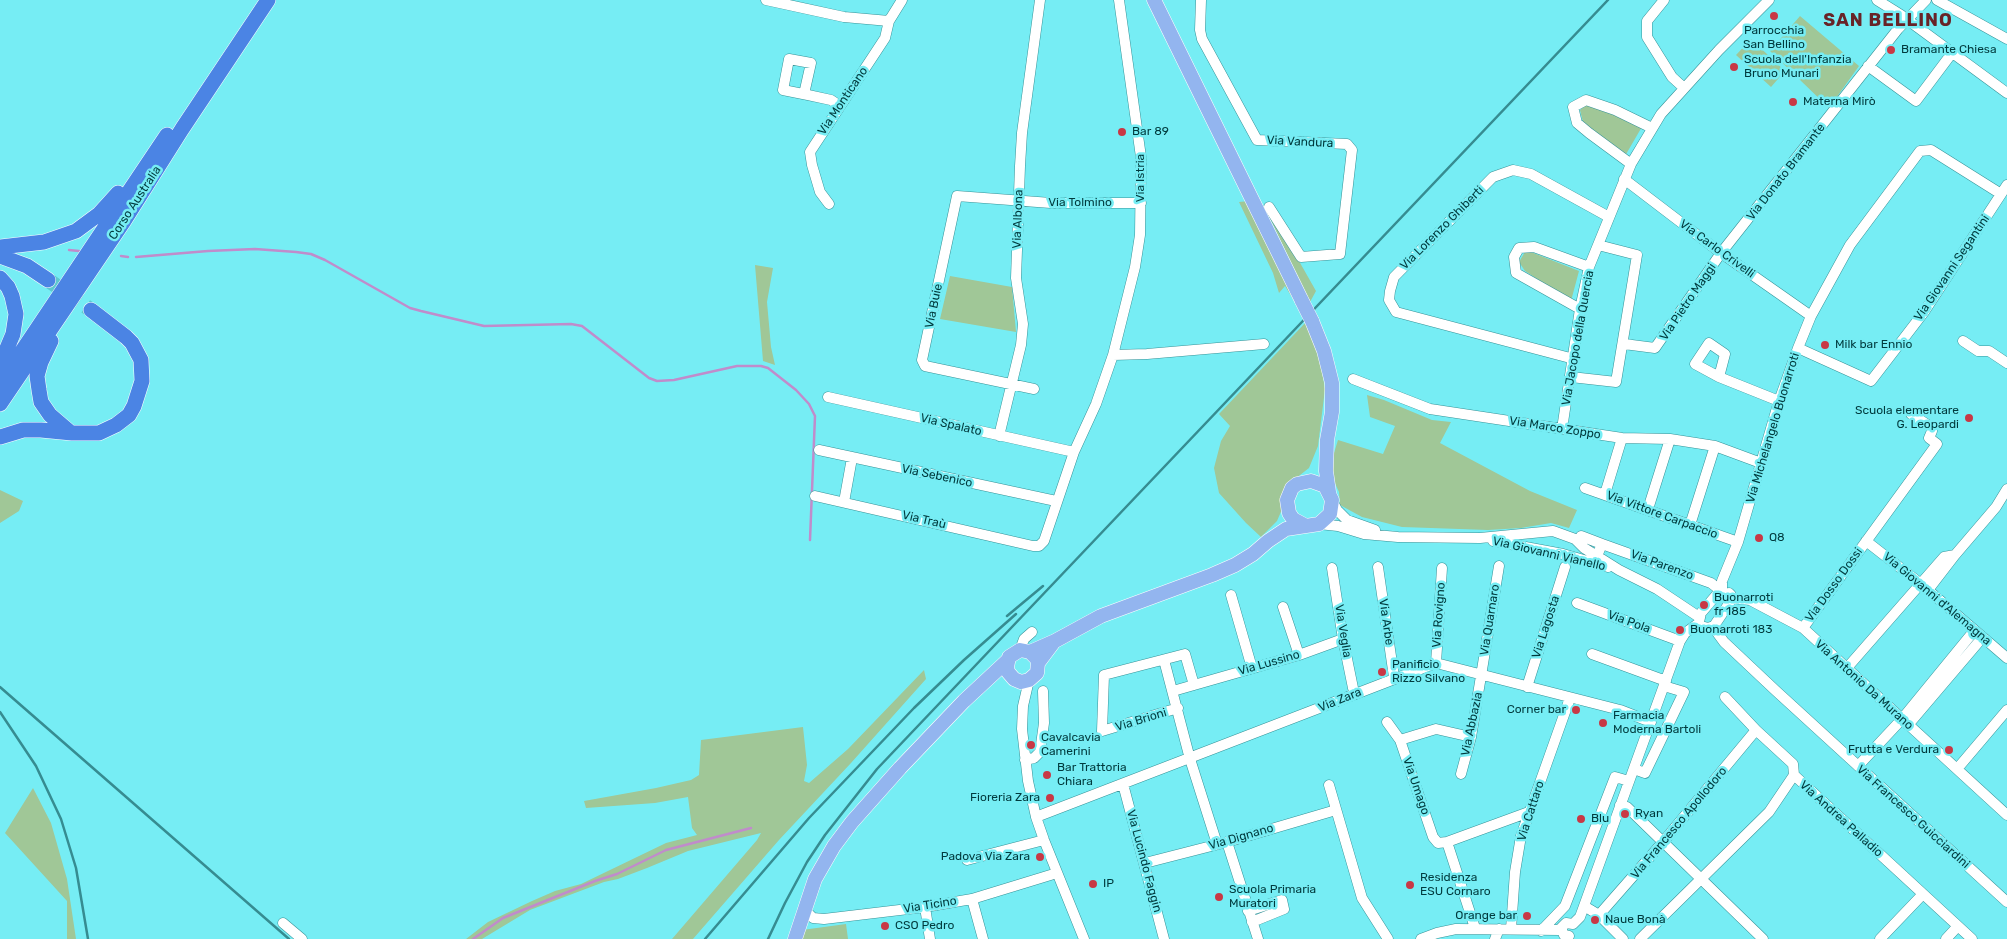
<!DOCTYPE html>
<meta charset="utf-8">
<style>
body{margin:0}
canvas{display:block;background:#76edf4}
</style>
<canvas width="2007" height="939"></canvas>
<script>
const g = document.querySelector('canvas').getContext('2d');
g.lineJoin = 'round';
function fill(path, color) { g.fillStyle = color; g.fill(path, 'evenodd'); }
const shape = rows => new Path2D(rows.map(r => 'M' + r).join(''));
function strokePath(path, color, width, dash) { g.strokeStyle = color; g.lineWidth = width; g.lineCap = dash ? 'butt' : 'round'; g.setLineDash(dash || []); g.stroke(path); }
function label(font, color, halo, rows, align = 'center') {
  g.font = font + ' Rubik,sans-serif'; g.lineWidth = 5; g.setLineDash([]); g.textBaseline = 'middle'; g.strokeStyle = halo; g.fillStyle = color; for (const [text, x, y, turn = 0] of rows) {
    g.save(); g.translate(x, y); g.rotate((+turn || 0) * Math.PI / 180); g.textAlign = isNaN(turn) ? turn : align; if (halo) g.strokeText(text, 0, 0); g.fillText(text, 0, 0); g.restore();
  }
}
fill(shape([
 [1800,16,1859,66,1829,108,1770,51],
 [1751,39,1785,71,1771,87,1736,55],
 [1586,105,1643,125,1625,156,1583,122,1580,110],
 [1249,201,1301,312,1285,286,1279,293,1273,273,1239,202],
 [1265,208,1299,261,1316,291,1310,302],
 [1526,250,1579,271,1571,301,1525,271,1519,262],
 [755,265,773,268,767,302,771,347,775,365,763,361],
 [950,276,1012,287,1016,332,940,319],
 [1307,321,1321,365,1325,389,1318,446,1309,468,1295,479,1277,521,1261,537,1246,523,1219,493,1214,468,1221,441,1230,426,1219,414],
 [1367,395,1384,400,1432,420,1451,422,1440,443,1530,491,1577,510,1569,528,1551,523,1521,528,1488,530,1402,527,1362,517,1340,505,1339,492,1333,479,1330,466,1338,440,1383,454,1395,426,1370,417],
 [0,490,23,501,19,511,0,523],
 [924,670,926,679,851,763,779,840,693,939,672,939,757,840,761,833,688,851,647,868,618,879,604,882,530,910,482,939,466,939,488,922,532,901,555,891,581,884,666,843,697,835,692,828,688,797,655,803,586,808,584,801,656,788,691,780,699,775,701,740,803,727,807,765,804,781,809,783,848,749],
 [33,788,51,823,67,879,76,939,67,939,67,901,5,833],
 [846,924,848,939,800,939,802,930]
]), '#a0c797');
strokePath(shape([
 [69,250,79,251],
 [121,256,128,257],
 [136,257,208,251,255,249,296,252,311,254,325,260,410,308,421,311,484,326,571,324,582,326,649,378,657,381,674,380,737,366,761,366,768,368,796,390,809,404,815,416,810,540],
 [473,939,503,918,595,881,617,874,666,850,751,828]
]), '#c08ccb', 2.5);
strokePath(shape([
 [48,280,91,310]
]), '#5ec9cf', 15, [15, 8]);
const minor = shape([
 [766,0,844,17,889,21],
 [1201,0,1200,30,1202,39,1257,140,1347,144,1352,150,1340,254,1301,257,1269,207],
 [1664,0,1647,21,1647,37,1672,77,1684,88],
 [1877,0,1901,15,2007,93],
 [1937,0,2007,39],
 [1868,66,1916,101,1952,53],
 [804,94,811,63,789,59,783,90,808,95,831,100,840,106],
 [1631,164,1589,133,1577,123,1573,107,1586,100,1615,110,1652,128],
 [1624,179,1721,253,1811,316],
 [829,204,820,192,812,165,810,152,885,38,889,21,902,0],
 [1580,309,1516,273,1514,257,1519,248,1534,247,1589,267],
 [1963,341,1978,351,1989,351,2007,363],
 [1624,344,1655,348,1721,253,1898,29,1926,0],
 [1798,348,1871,381,1924,312,2007,185],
 [1113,355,1147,354,1264,344],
 [1574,359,1396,312,1389,300,1390,291,1394,277,1493,177,1513,170,1531,174,1609,217],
 [1571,377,1616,382,1637,255,1598,245],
 [1719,377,1725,354,1709,343,1695,364,1719,377,1779,401],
 [1353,379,1430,409,1622,438,1670,439,1715,446,1761,463],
 [1034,389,925,366,922,360,957,196,1051,203,1141,203],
 [828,397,1074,452],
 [1562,429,1580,309,1589,267,1631,164,1661,114,1719,50,1769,0],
 [999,436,1021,345,1023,324,1016,278,1020,166,1022,133,1040,0],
 [819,450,1056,501],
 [1585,488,1738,542],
 [1605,494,1622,438],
 [815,496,1033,546,1039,546,1044,541,1074,452,1096,404,1113,355,1135,267,1140,235,1141,157,1119,0],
 [1332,500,1337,510,1347,520,1375,530],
 [844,502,852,458],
 [1648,509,1670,439],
 [1319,524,1338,526,1364,534,1398,537,1480,538,1553,531,1575,539,1584,548,1619,570,1657,589,1699,617],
 [1690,525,1715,446],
 [1581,536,1602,544],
 [1493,541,1563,554,1608,567],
 [1866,541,1921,584,2007,658],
 [1955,555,1996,507,2007,489],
 [1597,556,1602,544,1711,583,1720,590],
 [1378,567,1394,677],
 [1332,568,1343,639,1353,688,1355,694],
 [1722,590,1722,581,1738,542,1779,401,1798,348,1811,316,1850,245,1920,151,1931,150,2001,194],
 [1231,595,1252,668],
 [1731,598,1750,600,1803,628,2007,815],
 [1577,603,1680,641],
 [1283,607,1299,655],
 [1699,622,1701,613,1718,593,1722,590],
 [1699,623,1701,626,1708,628,1714,626,1730,602,1731,595,1729,593],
 [1713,627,1724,642,1775,690,2007,902],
 [1803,628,1937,444,1929,438,1932,431,1931,427,1911,414],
 [1020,650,1024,639,1032,632],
 [1592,654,1666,681],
 [1164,660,1190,759,1217,844],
 [1436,663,1442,568],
 [1846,669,1944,557,1955,555,1928,590],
 [1029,680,1023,706,1022,729,1028,781,1036,817,1044,840,1084,939],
 [1527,687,1565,567],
 [1173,691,1299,655,1343,639],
 [1725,697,1756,730,1793,764,1794,775,1972,939],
 [1178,708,1102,731,1104,675,1185,654,1194,685],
 [1387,722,1400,740,1433,837,1438,843,1447,842,1529,812],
 [1908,725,1982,638],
 [1400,740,1436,729,1471,737],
 [1025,760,1034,758,1040,752,1044,723,1043,691],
 [1858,766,1902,719,1974,631],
 [1634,769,1645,773,1684,692,1664,686],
 [1957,769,2007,710],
 [1461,774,1471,737,1499,566],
 [1123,784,1164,939],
 [1329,785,1362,898,1388,939],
 [1620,805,1627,807,1763,939],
 [1036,817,1436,663,1620,710,1651,722],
 [1227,842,1258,939],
 [1447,842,1475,928],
 [967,860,1044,840],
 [1145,863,1227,842,1336,810],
 [972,899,983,939],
 [1584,906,1599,915,1623,939],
 [925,907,930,939],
 [804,909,813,918,824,919,925,907,972,899,1057,873],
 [1248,911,1282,900,1284,909,1252,922],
 [1599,915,1663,842,1756,730],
 [283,923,302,939],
 [1573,924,1580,917,1680,641,1685,633,1699,623],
 [1511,929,1515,872,1521,836,1570,698],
 [1541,931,1565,906,1615,777,1629,781],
 [1569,936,1564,935,1561,928,1566,923,1573,924],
 [1421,939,1437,933,1456,929,1561,930],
 [1495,939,1499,929],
 [1640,939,1769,812,1794,775],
 [1880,939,1923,894],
 [1946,939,1958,926]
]);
const major = shape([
 [1154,0,1302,301],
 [1312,321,1324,351,1332,383,1332,412,1327,440,1326,471,1329,492],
 [1030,652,1055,641,1101,616,1212,575,1235,565,1253,554,1268,541,1286,529,1319,524,1330,514,1332,500,1325,486,1311,481,1297,484,1292,488,1287,500,1289,513,1293,519,1306,526],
 [1038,663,1037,659,1030,652,1020,650,1009,657,1007,667,1008,672,1014,679,1021,682,1029,680,1037,673,1038,663,1053,643],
 [795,939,815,879,834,846,852,822,900,768,964,701,1007,661]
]);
const highway = shape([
 [0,247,44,242,76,231,99,214,118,193],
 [0,256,27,266,48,280],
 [0,278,8,287,12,296,16,314,13,334,0,365],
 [51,341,41,362,37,376,39,390,41,402,50,415,71,433],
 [0,384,167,135],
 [0,404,124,221,182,129,268,0],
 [0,437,23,430,41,430,72,433,99,433,116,425,129,415,134,406,142,381,141,360,132,343,126,337,91,310]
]);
strokePath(minor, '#369398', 11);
strokePath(major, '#fff', 15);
strokePath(highway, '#fff', 16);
strokePath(minor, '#fff', 10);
strokePath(major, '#93b5ef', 14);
strokePath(highway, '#4b84e4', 15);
strokePath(shape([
 [1007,616,1043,586],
 [0,687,289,939],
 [0,712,36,766,61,819,76,868,88,939],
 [705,939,809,818,914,708,964,660,1016,614],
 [768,939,785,903,807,862,825,835,877,769,1608,0]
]), '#368c91', 2.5);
const majorBridge = shape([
 [1302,301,1312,321]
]);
strokePath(majorBridge, '#fff', 15, []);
strokePath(majorBridge, '#93b5ef', 14);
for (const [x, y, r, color] of [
 [1774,16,5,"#c83845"],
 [1891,50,5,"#c83845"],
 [1734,67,5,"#c83845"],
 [1793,102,5,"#c83845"],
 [1122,132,5,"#c83845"],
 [1825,345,5,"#c83845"],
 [1969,418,5,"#c83845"],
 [1759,538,5,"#c83845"],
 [1704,605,5,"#c83845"],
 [1680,630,5,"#c83845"],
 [1382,672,5,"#c83845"],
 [1576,710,5,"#c83845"],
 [1603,723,5,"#c83845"],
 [1031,745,5,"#c83845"],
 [1949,750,5,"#c83845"],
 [1047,775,5,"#c83845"],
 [1050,798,5,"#c83845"],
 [1625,814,5,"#c83845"],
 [1581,819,5,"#c83845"],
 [1040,857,5,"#c83845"],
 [1093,884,5,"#c83845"],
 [1410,885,5,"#c83845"],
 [1219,897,5,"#c83845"],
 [1527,916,5,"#c83845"],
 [1595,920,5,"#c83845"],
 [885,926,5,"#c83845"]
]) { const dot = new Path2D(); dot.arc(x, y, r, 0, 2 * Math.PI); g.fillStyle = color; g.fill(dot); strokePath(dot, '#76edf4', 2); }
label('12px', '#003a3d', '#76edf4', [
 ["Parrocchia",1774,31,"center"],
 ["San Bellino",1774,45,"center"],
 ["Bramante Chiesa",1901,50],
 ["Scuola dell'Infanzia",1744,60],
 ["Bruno Munari",1744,74],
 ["Materna Mirò",1803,102],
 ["Bar 89",1132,132],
 ["Milk bar Ennio",1835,345],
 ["Scuola elementare",1959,411,"right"],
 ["G. Leopardi",1959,425,"right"],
 ["Q8",1769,538],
 ["Buonarroti",1714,598],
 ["fr 185",1714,612],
 ["Buonarroti 183",1690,630],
 ["Panificio",1392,665],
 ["Rizzo Silvano",1392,679],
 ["Corner bar",1566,710,"right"],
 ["Farmacia",1613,716],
 ["Moderna Bartoli",1613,730],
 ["Cavalcavia",1041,738],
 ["Camerini",1041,752],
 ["Frutta e Verdura",1939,750,"right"],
 ["Bar Trattoria",1057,768],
 ["Chiara",1057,782],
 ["Fioreria Zara",1040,798,"right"],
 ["Ryan",1635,814],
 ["Blu",1591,819],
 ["Padova Via Zara",1030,857,"right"],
 ["Residenza",1420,878],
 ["ESU Cornaro",1420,892],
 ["IP",1103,884],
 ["Scuola Primaria",1229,890],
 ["Muratori",1229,904],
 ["Orange bar",1517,916,"right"],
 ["Naue Bonà",1605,920],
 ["CSO Pedro",895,926]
], 'left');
label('12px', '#003a3d', '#76edf4', [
 ["Via Monticano",843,101,-56],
 ["Via Vandura",1300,142,3],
 ["Via Donato Bramante",1786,172,-52],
 ["Via Istria",1141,178,-90],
 ["Corso Australia",135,203,-57],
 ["Via Tolmino",1080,203],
 ["Via Albona",1018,219,-88],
 ["Via Lorenzo Ghiberti",1442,228,-45],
 ["Via Carlo Crivelli",1717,249,36],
 ["Via Giovanni Segantini",1952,268,-56],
 ["Via Pietro Maggi",1688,302,-56],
 ["Via Buie",934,306,-78],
 ["Via Jacopo della Quercia",1578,338,-80],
 ["Via Spalato",951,425,13],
 ["Via Marco Zoppo",1555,428,9],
 ["Via Michelangelo Buonarroti",1773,428,-73],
 ["Via Sebenico",937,476,12],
 ["Via Vittore Carpaccio",1662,515,20],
 ["Via Traù",924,520,13],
 ["Via Giovanni Vianello",1549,554,13],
 ["Via Parenzo",1662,565,20],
 ["Via Dosso Dossi",1834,585,-54],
 ["Via Giovanni d'Alemagna",1937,599,40],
 ["Via Rovigno",1439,615,-86],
 ["Via Quarnaro",1490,620,-81],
 ["Via Arbe",1386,622,82],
 ["Via Pola",1629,622,20],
 ["Via Lagosta",1546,627,-72],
 ["Via Veglia",1343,631,81],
 ["Via Lussino",1269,663,-16],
 ["Via Antonio Da Murano",1864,685,42],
 ["Via Zara",1340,700,-22],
 ["Via Brioni",1141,720,-17],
 ["Via Abbazia",1472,724,-78],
 ["Via Umago",1416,786,71],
 ["Via Cattaro",1531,811,-72],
 ["Via Francesco Guicciardini",1913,817,42],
 ["Via Andrea Palladio",1841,819,42],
 ["Via Francesco Apollodoro",1679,823,-50],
 ["Via Dignano",1241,837,-16],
 ["Via Lucindo Faggin",1144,861,75],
 ["Via Ticino",930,905,-9]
]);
g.letterSpacing = '1px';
label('bold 18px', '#682327', '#76edf4', [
 ["SAN BELLINO",1888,21]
]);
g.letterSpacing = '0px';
</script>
